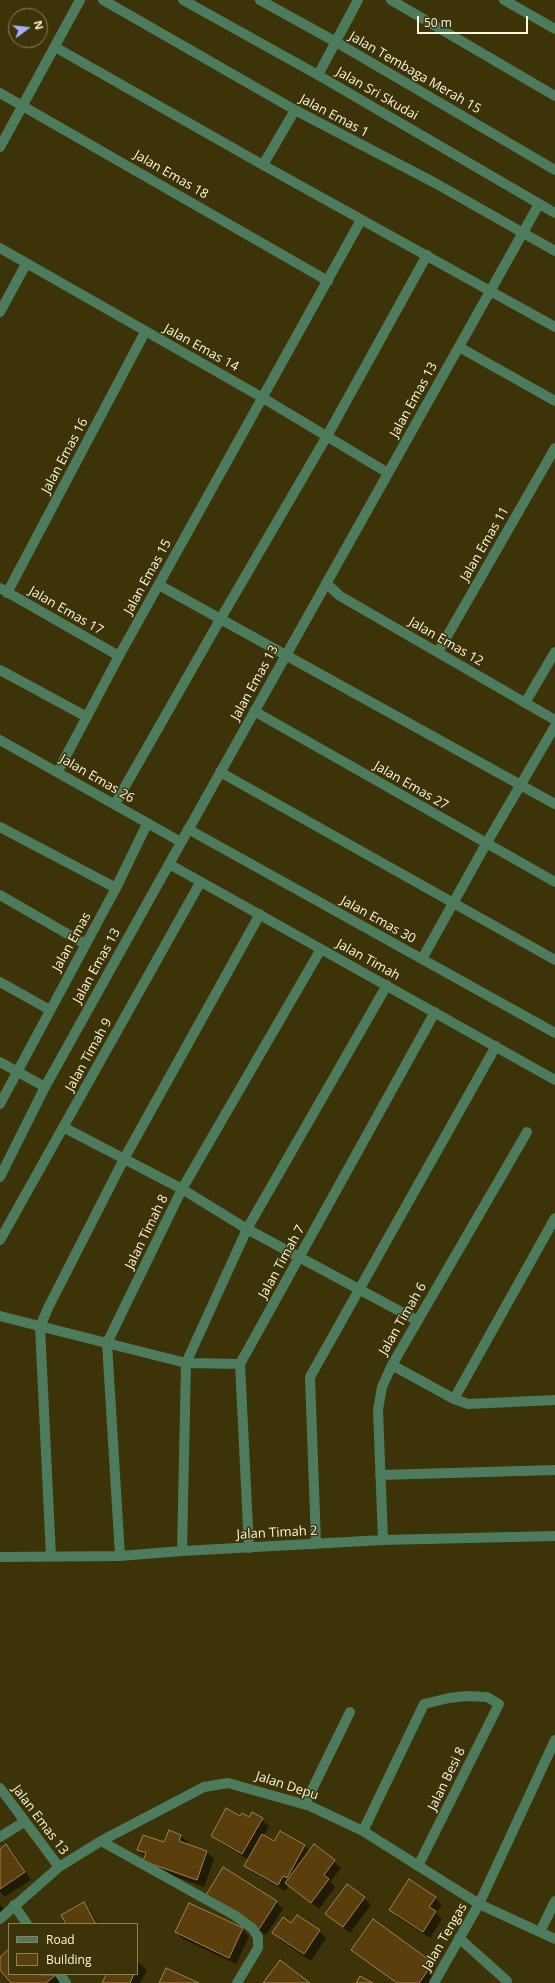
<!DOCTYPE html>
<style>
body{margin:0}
#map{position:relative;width:555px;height:1983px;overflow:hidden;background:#3c3308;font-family:"Open Sans",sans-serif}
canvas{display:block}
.legend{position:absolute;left:8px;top:1923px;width:130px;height:52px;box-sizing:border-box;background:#3c3308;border:1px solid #89815c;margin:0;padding:5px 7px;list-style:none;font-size:12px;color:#fcf6da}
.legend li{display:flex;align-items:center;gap:8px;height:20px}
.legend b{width:20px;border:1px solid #89815c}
.north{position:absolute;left:8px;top:8px;width:40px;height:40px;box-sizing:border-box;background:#3c3308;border:1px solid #89815c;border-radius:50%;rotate:75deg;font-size:11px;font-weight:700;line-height:16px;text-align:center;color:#fcf6da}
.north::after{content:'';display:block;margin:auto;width:14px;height:18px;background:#a5b1fc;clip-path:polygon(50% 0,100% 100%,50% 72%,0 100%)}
.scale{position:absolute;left:417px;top:16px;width:111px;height:18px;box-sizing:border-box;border:2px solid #fcf6da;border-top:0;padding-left:5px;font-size:12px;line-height:14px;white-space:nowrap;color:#fcf6da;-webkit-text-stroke:3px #3c3308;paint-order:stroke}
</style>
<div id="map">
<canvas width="555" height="1983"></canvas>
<ul class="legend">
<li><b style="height:5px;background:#4c7b5e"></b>Road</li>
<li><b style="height:11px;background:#5a3e0b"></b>Building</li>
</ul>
<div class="north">N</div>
<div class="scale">50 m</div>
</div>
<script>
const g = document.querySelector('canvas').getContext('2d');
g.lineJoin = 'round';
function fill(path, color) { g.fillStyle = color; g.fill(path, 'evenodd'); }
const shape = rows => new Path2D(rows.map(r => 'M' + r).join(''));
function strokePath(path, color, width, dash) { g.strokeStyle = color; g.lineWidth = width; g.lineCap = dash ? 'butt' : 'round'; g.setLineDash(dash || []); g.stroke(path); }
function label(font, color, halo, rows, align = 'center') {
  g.font = font + ' "Open Sans",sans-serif'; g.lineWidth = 3; g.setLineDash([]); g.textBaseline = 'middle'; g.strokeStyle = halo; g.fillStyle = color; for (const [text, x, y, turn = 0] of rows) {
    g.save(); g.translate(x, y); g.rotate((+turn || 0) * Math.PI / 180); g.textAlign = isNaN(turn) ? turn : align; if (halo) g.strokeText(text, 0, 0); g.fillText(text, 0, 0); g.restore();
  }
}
fill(shape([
 [252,1813,269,1826,263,1836,275,1843,280,1832,305,1846,310,1851,314,1846,341,1868,330,1882,335,1887,319,1909,289,1885,285,1891,252,1872,246,1865,249,1860,219,1842,212,1835,240,1818,249,1818],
 [181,1836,188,1842,187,1845,207,1852,214,1859,204,1887,151,1868,145,1857,138,1850,165,1844],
 [6,1846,13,1852,31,1880,5,1897,0,1892,0,1850],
 [364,1898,371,1905,350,1933,327,1914],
 [435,1898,442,1905,436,1913,442,1919,430,1938,397,1917,391,1910],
 [214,1902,276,1902,283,1909,266,1935],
 [0,1904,9,1917,0,1923],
 [84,1904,91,1911,98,1924,67,1924],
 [374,1920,435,1967,431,1972,435,1977,430,1983,396,1983,353,1950],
 [292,1924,319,1931,326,1938,311,1961,280,1940,274,1933],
 [242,1929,249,1936,236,1964,183,1939,176,1932],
 [9,1950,9,1974,55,1974,61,1983,13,1983,0,1968,0,1958],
 [137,1961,147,1970,140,1983,103,1983,106,1977,103,1974,137,1974]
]), '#0007');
const building = shape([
 [226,1808,240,1816,242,1813,249,1817,252,1812,263,1818,242,1854,211,1836,226,1808],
 [169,1830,181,1835,179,1841,207,1851,197,1880,143,1861,146,1853,137,1850,143,1835,164,1842,169,1830],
 [280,1831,305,1845,287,1878,283,1876,278,1885,244,1866,262,1834,274,1841,280,1831],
 [6,1844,25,1872,0,1889,0,1849,6,1844],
 [314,1844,335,1860,324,1875,329,1879,311,1903,285,1883,314,1844],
 [223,1867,277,1901,259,1929,206,1895,223,1867],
 [409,1879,436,1897,429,1907,436,1911,423,1932,389,1910,409,1879],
 [347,1884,365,1897,343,1927,325,1914,347,1884],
 [84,1902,96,1924,66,1924,61,1915,84,1902],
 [189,1903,243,1928,229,1958,175,1932,189,1903],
 [297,1915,320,1930,304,1954,272,1933,283,1917,291,1923,297,1915],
 [373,1919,428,1959,424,1965,429,1969,419,1983,397,1983,351,1950,373,1919],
 [9,1949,9,1974,56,1975,46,1983,11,1983,0,1970,0,1957,9,1949],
 [280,1960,310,1983,263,1983,280,1960],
 [166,1968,199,1983,159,1983,166,1968],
 [104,1974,134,1974,130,1983,102,1983,106,1975,104,1974],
 [360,1976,373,1983,356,1983,360,1976]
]);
fill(building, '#5a3e0b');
strokePath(building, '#a18152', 1);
strokePath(shape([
 [103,0,295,110,435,183,555,251],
 [183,0,318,75,555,213],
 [260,0,336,42,555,170],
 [391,0,555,96],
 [504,0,555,29],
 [55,47,263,165,555,327],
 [318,75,358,0],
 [0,93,328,281],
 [0,147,80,0],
 [263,165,295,110],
 [0,248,263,398,388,473],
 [0,312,26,264],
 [459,347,555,401],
 [326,583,340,596,555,720],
 [159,585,555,804],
 [0,588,119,656],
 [7,593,145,332],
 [438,652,555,448],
 [0,670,87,717],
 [525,703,555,652],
 [254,711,555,882],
 [0,740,181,842],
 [58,771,119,656,361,220],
 [220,772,555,960],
 [115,804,221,618,327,436,427,255],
 [0,827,116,888],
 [188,829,555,1033],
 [169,864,555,1080],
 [0,895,85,944],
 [422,959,486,844,555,726],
 [0,982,50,1010],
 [0,1062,45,1087],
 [0,1104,116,888,147,824],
 [63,1127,182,1189,247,1229,418,1321],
 [0,1177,45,1087,169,864,539,204],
 [0,1240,200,883],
 [0,1316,186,1363,240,1364],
 [392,1365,454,1399,468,1404,555,1400],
 [454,1399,555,1218],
 [380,1475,555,1470],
 [383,1540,378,1410,382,1387,392,1365,527,1132],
 [316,1544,310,1377,496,1046],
 [249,1548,240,1364,435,1012],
 [182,1551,186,1363,247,1229,387,985],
 [120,1556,107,1343,182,1189,321,949],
 [0,1557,120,1556,182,1551,383,1540,555,1536],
 [51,1557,40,1327,48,1308,124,1159,260,914],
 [0,1788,59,1867],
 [305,1804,350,1712],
 [363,1831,424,1704,449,1698,466,1696,487,1697,499,1704,418,1866],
 [0,1837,24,1822],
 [101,1841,234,1915,252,1928,258,1937,258,1948,237,1983],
 [14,1905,27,1924],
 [0,1919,59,1867,101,1841,204,1787,228,1783,310,1806,363,1831,479,1904,555,1939],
 [540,1932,555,1901],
 [459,1938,507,1981],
 [60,1974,66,1983],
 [434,1983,479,1904,555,1740]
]), '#4c7b5e', 10);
label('13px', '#fcf6da', '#3c3308', [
 ["Jalan Tembaga Merah 15",415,73,30],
 ["Jalan Sri Skudai",377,94,30],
 ["Jalan Emas 1",334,116,28],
 ["Jalan Emas 18",171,175,30],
 ["Jalan Emas 14",201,348,29],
 ["Jalan Emas 13",414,400,-61],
 ["Jalan Emas 16",65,456,-62],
 ["Jalan Emas 11",485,544,-60],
 ["Jalan Emas 15",148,577,-61],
 ["Jalan Emas 17",66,611,30],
 ["Jalan Emas 12",446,642,30],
 ["Jalan Emas 13",255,683,-61],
 ["Jalan Emas 26",97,779,30],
 ["Jalan Emas 27",411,786,30],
 ["Jalan Emas 30",378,920,29],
 ["Jalan Emas",72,942,-61],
 ["Jalan Timah",368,960,29],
 ["Jalan Emas 13",97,966,-61],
 ["Jalan Timah 9",89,1055,-61],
 ["Jalan Timah 8",147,1232,-64],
 ["Jalan Timah 7",282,1262,-61],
 ["Jalan Timah 6",403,1319,-60],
 ["Jalan Timah 2",277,1533,-3],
 ["Jalan Besi 8",447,1779,-64],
 ["Jalan Depu",287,1786,18],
 ["Jalan Emas 13",40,1820,53],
 ["Jalan Tengas",445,1937,-60]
]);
</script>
